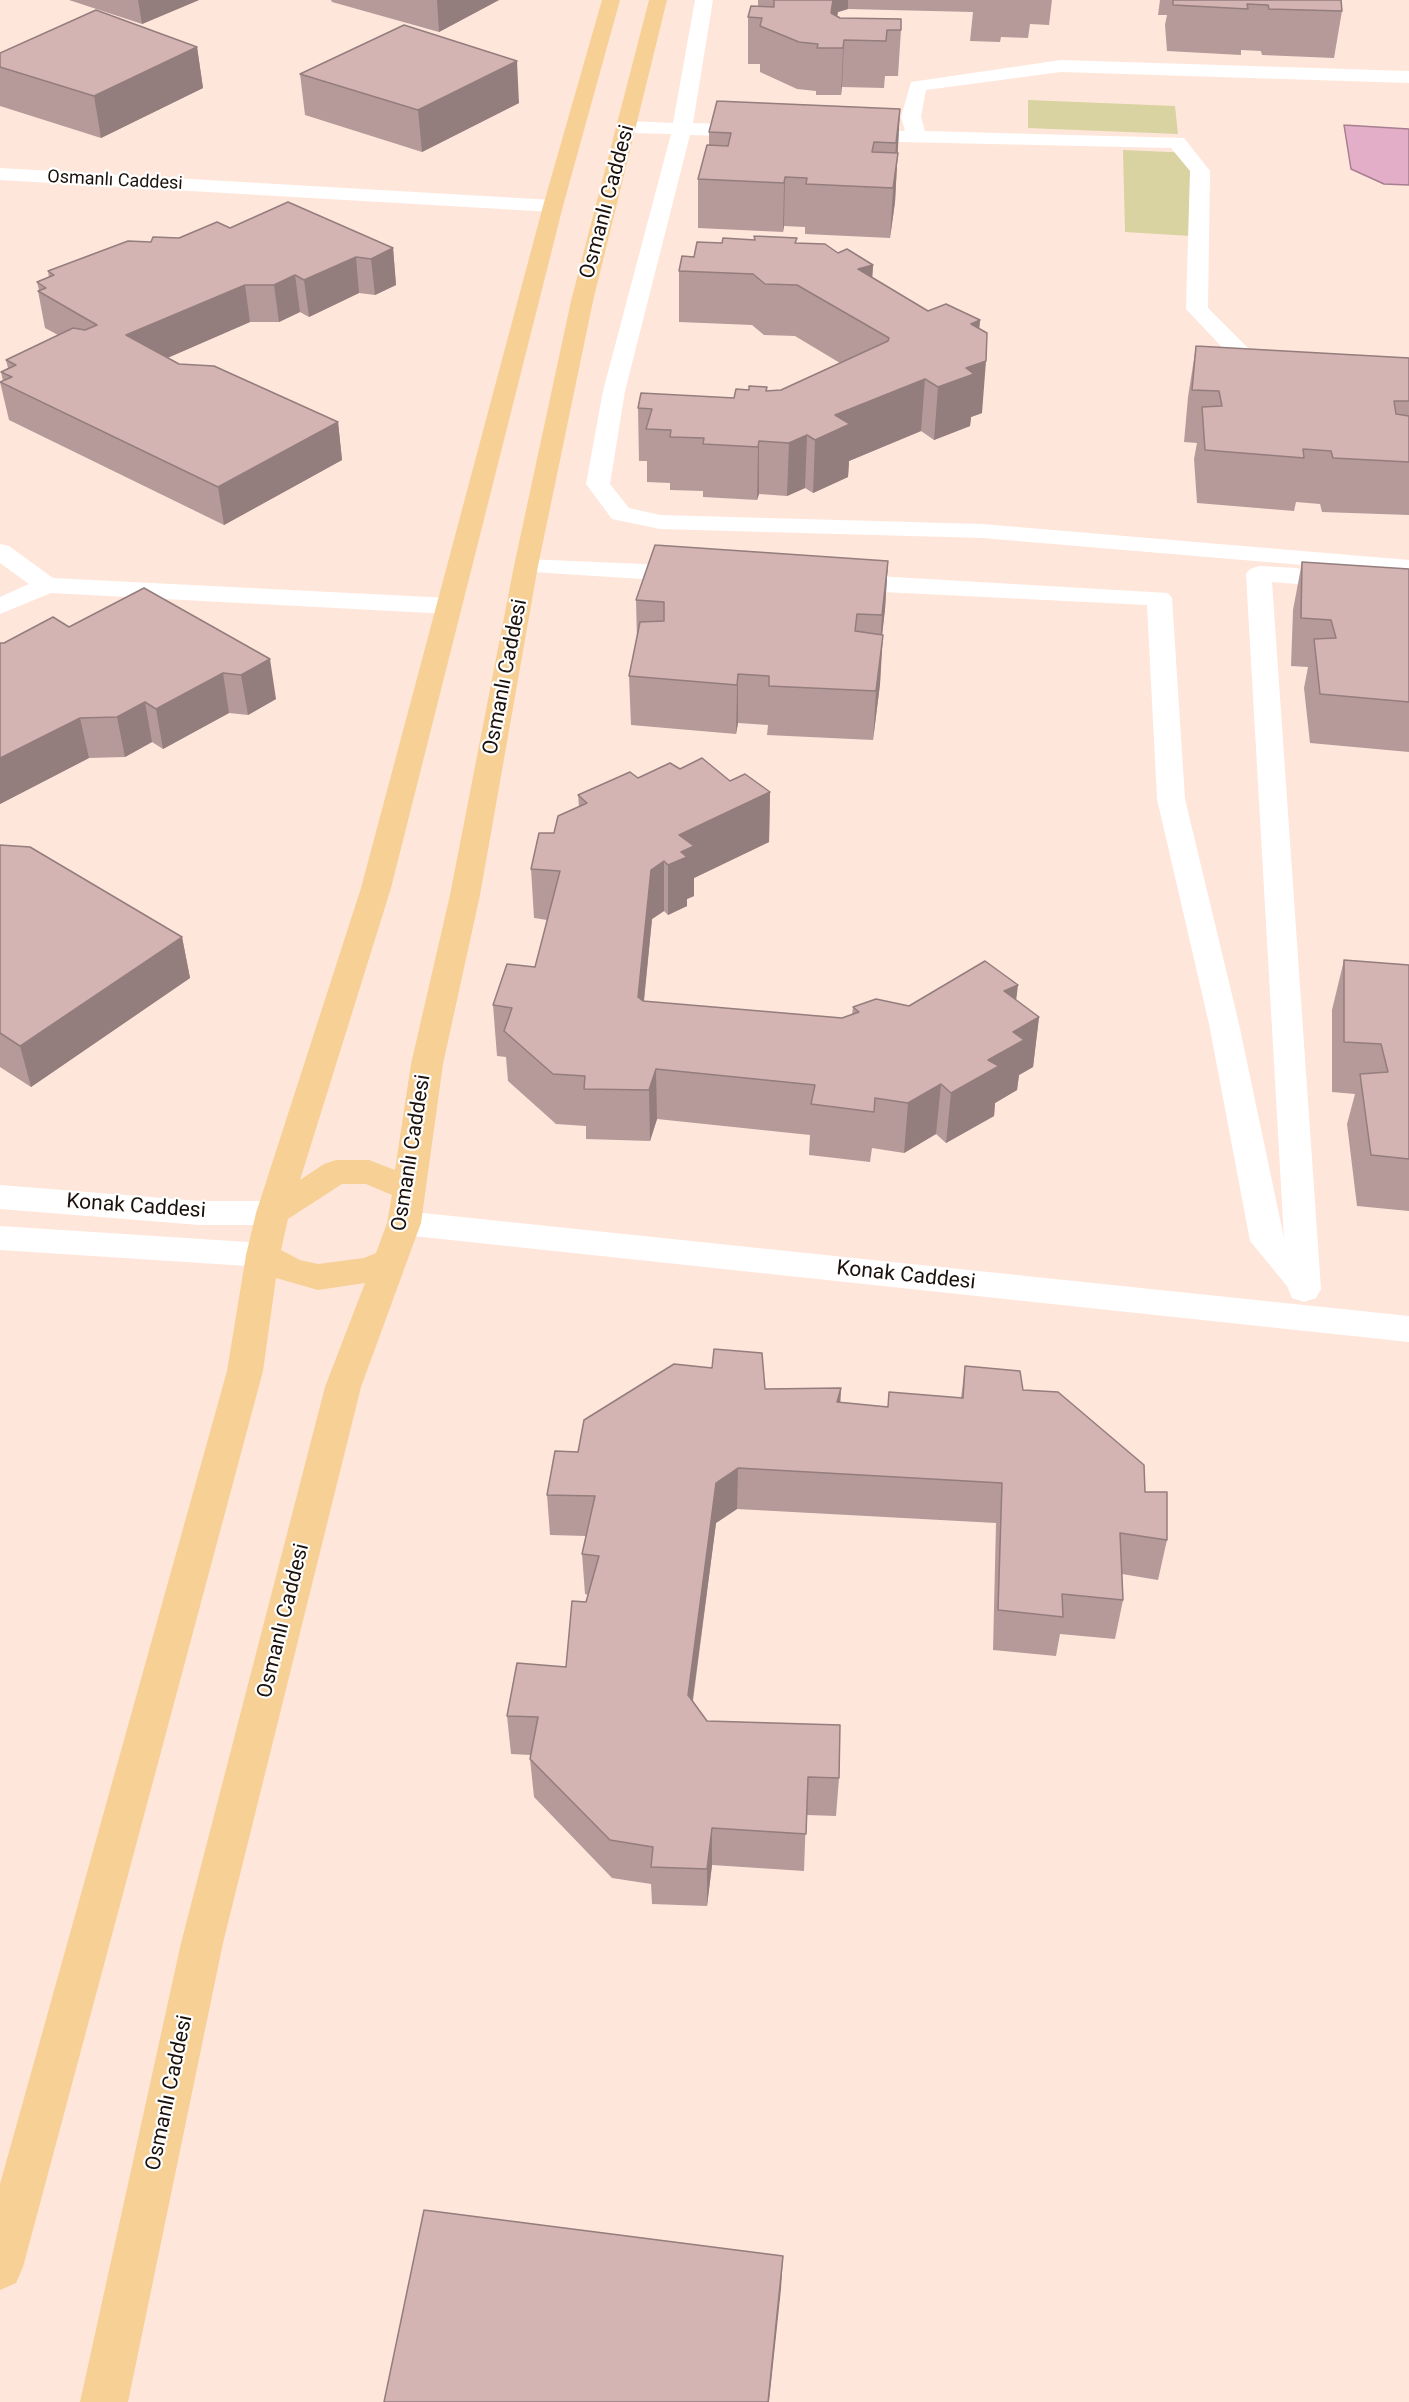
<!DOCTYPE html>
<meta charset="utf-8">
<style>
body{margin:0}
canvas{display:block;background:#fee6db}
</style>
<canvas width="1409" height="2402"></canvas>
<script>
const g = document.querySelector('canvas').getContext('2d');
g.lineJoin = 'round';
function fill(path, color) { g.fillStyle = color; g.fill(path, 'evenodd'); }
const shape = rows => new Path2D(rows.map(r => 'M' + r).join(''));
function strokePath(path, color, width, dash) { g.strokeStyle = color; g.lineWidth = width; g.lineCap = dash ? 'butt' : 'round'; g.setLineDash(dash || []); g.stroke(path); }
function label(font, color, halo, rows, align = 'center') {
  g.font = font + ' Roboto,sans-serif'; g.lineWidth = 4.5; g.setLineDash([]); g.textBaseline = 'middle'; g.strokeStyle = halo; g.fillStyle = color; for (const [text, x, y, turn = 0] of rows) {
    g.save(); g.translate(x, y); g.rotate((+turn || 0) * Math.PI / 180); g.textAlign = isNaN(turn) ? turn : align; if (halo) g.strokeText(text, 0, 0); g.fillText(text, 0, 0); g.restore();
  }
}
fill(shape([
 [1028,100,1175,106,1178,134,1028,128],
 [1123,150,1192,153,1191,236,1125,232]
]), '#d8d3a0');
const water = shape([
 [1344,125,1409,129,1409,185,1384,184,1351,169,1344,125]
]);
fill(water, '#e3aec8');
strokePath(water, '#a77f90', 1.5);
fill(shape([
 [695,0,713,0,693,123,756,125,766,131,756,137,690,135,625,391,610,484,629,508,660,515,982,524,1409,560,1409,574,982,538,660,529,612,519,586,484,603,391,671,134,628,133,618,127,628,121,673,123,695,0],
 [1061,60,1409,71,1409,83,1061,72,926,90,921,117,925,131,1184,138,1210,171,1208,308,1250,350,1284,354,1287,359,1284,364,1276,366,1235,361,1186,309,1190,171,1171,148,855,141,845,135,855,129,905,131,901,117,911,82,1061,60],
 [0,168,553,200,560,202,563,206,560,210,553,212,0,180,0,168],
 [0,544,9,546,53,578,449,598,458,601,462,606,458,611,449,614,51,593,0,614,0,597,29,584,0,563,0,544],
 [526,559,689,566,698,569,702,574,698,579,689,582,517,571,514,566,517,561,526,559],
 [1259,566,1297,568,1306,571,1310,576,1306,581,1297,584,1272,582,1321,1289,1316,1298,1304,1302,1292,1298,1287,1286,1250,1241,1209,1024,1157,799,1147,605,842,590,833,587,829,582,833,577,842,574,1168,593,1172,598,1185,799,1239,1024,1284,1238,1246,574,1250,569,1259,566],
 [0,1185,200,1201,273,1201,285,1205,290,1213,285,1221,273,1225,200,1225,0,1209,0,1185],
 [404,1211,1409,1316,1409,1342,404,1235,392,1232,387,1223,392,1214,404,1211],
 [0,1226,263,1243,275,1246,280,1255,275,1264,263,1267,0,1250,0,1226]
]), '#fff');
fill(shape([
 [602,0,620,0,563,206,391,888,300,1180,324,1164,336,1160,369,1160,395,1170,411,1064,450,895,514,566,571,301,649,0,667,0,593,301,538,566,480,895,443,1064,421,1223,361,1387,223,1943,128,2402,80,2402,181,1943,325,1387,365,1283,318,1290,276,1278,263,1371,23,2267,16,2283,0,2290,0,2184,227,1371,246,1255,256,1213,361,888,543,206,602,0],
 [342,1184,366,1184,392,1195,387,1223,376,1253,364,1258,318,1264,300,1260,281,1250,288,1219,342,1184]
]), '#f7d096');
fill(shape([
 [69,0,199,0,142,24],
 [331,0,499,0,439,32,332,2],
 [758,0,1052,0,1049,25,1030,24,1028,38,1001,37,1000,42,970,41,973,12,848,9,838,12,837,16,840,18,901,30,898,76,885,76,884,88,842,87,841,95,816,95,816,91,797,89,760,72,760,64,748,64,748,17,758,6],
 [1160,0,1341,0,1342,11,1334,58,1262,55,1261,51,1241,50,1241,55,1167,51,1165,25,1167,15,1158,15],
 [197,47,203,88,101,138,0,106,0,53],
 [300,74,519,103,422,152,305,115],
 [900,109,895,202,890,238,805,234,805,227,784,226,783,232,698,228,698,179,709,145,709,132],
 [230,228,393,248,396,285,375,295,359,293,309,317,300,312,279,322,250,322,167,358,179,364,338,422,342,460,224,525,9,420,0,382,3,381,1,372,8,368,6,360,58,335,45,328,38,291,39,290,37,282,49,278,48,271,151,242,179,238],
 [754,236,797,243,838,253,873,265,872,278,928,311,980,320,979,329,982,413,971,417,970,426,934,440,921,431,849,461,848,477,813,493,805,488,787,496,759,494,757,500,703,497,703,491,670,490,670,483,647,482,647,461,639,461,638,408,734,398,767,391,781,390,840,363,795,336,764,335,752,325,679,322,679,271,694,257,722,243,754,240],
 [1196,346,1409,358,1409,515,1322,512,1320,504,1296,502,1294,511,1197,503,1194,459,1197,443,1184,442,1188,397],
 [888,561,885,609,882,635,880,684,873,740,767,735,768,725,738,723,736,734,631,725,629,676,637,641,636,600],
 [1302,562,1409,569,1409,752,1310,743,1304,688,1308,667,1291,666,1293,610],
 [144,588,276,699,248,715,229,713,163,749,152,742,125,757,89,758,0,804,0,643,4,643,69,627],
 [680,769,730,781,770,792,769,842,694,878,694,896,687,899,687,906,668,915,664,911,652,919,644,1002,842,1018,852,1015,853,1007,909,1006,1017,1000,1039,1017,1033,1067,1019,1075,1017,1090,995,1103,994,1116,946,1143,936,1134,904,1153,872,1148,870,1162,809,1155,810,1135,657,1119,650,1141,586,1139,586,1126,556,1124,508,1081,506,1057,497,1056,493,1005,535,967,547,920,534,918,531,869,554,833,579,807,578,795,638,778],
 [0,845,182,937,190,978,31,1087,0,1067],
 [1344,960,1409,965,1409,1211,1357,1206,1347,1124,1355,1094,1332,1092,1332,1010],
 [965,1366,1023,1390,1145,1492,1167,1540,1158,1580,1122,1574,1123,1600,1115,1639,1060,1634,1056,1656,993,1650,996,1523,737,1509,716,1523,693,1701,707,1721,839,1778,836,1816,806,1815,804,1871,712,1865,707,1906,652,1904,651,1884,612,1878,534,1797,530,1759,531,1755,511,1754,507,1716,566,1667,589,1595,585,1594,582,1554,586,1536,550,1535,547,1495,578,1452,765,1389,841,1388,840,1402,888,1407,961,1398]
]), '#b69a9a');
fill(shape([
 [138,0,199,0,142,24],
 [437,0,499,0,439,32],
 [833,0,848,0,848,9,838,12,831,48,831,13],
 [844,40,842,87,841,95,843,48],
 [197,47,203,88,101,138,94,96],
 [517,61,519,103,422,152,418,110],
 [900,109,895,202,890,238,896,143],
 [785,177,784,226,783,232,784,183],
 [393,248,396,285,375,295,371,259],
 [356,257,359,293,309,317,304,280],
 [873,265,870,315,856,320,858,269],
 [295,275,300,312,279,322,274,285],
 [245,285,250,322,133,373,126,335],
 [980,320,976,364,986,361,982,413,971,417,970,426,934,440,938,387,971,324],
 [925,379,921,431,849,461,848,477,813,493,815,440,835,415],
 [338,422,342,460,224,525,218,487],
 [807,435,805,488,787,496,789,443],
 [759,441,759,494,757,500,758,447],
 [888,561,885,609,879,663,882,615],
 [883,635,880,684,873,740,876,691],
 [270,659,276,699,248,715,241,675],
 [223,673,229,713,163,749,156,709],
 [738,674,738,723,736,734,737,685],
 [145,702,152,742,125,757,117,717],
 [80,718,89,758,0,804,0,758],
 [770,792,769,842,694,878,694,896,687,899,687,906,668,915,668,865,679,835],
 [664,861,664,911,652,919,639,1047,638,997,651,870],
 [182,937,190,978,31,1087,20,1046],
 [1018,985,1012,1035,1004,991],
 [1039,1017,1033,1067,1019,1075,1017,1090,995,1103,994,1116,946,1143,951,1093,988,1060,1013,1032],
 [656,1069,657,1119,650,1141,649,1090],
 [941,1084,936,1134,904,1153,908,1103],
 [841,1388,839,1429,837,1402],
 [738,1468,737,1509,716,1523,688,1734,688,1695,716,1483],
 [712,1828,712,1865,707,1906,707,1869],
 [783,2256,781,2289,769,2402,768,2402]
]), '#947d7d');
const building = shape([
 [774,0,833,0,831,13,840,18,901,19,901,30,887,30,886,41,844,40,843,48,817,48,818,44,799,42,760,26,762,18,748,17,751,6,774,7,774,0],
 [1173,0,1341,0,1342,11,1269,9,1268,5,1247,4,1248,9,1173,5,1173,0],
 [96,10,197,47,94,96,0,67,0,53,96,10],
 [404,25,517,61,418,110,300,74,404,25],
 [717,101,900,109,896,143,874,142,872,152,898,153,893,188,806,184,807,178,785,177,784,183,698,179,707,145,728,146,731,133,709,132,717,101],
 [288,202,393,248,371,259,356,257,304,280,295,275,274,285,245,285,126,335,179,364,214,366,338,422,218,487,0,382,12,377,1,372,16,365,6,360,73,328,85,330,97,325,38,291,46,288,37,282,54,275,48,271,128,241,151,242,153,237,179,238,217,222,230,228,288,202],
 [754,236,797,238,795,243,825,244,838,253,847,249,873,265,858,269,928,311,946,304,980,320,971,324,987,333,986,361,966,368,974,374,938,387,925,379,835,415,850,424,815,440,807,435,789,443,759,441,758,447,703,444,704,438,670,437,671,430,646,429,652,409,638,408,641,393,734,398,736,389,749,390,749,386,767,387,766,391,781,390,888,341,889,338,797,285,765,284,753,274,679,271,682,256,694,257,697,242,722,243,723,238,755,240,754,236],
 [1196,346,1409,358,1409,401,1394,401,1396,414,1409,416,1409,462,1333,458,1331,451,1303,449,1304,458,1205,450,1202,407,1222,406,1219,391,1192,390,1196,346],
 [655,545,888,561,882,615,857,614,855,631,883,635,876,691,769,686,769,676,738,674,737,685,629,676,640,622,664,621,664,602,636,600,655,545],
 [1302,562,1409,569,1409,702,1320,694,1314,639,1336,638,1331,620,1301,618,1302,562],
 [144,588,270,659,241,675,223,673,156,709,145,702,117,717,80,718,0,758,0,643,4,643,53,617,69,627,144,588],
 [702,758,730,781,745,774,770,792,679,835,694,846,681,852,687,857,668,865,664,861,651,870,638,997,643,1001,842,1018,859,1012,853,1007,876,999,909,1006,985,961,1018,985,1004,991,1039,1017,1013,1032,1024,1040,988,1060,999,1066,951,1093,941,1084,908,1103,875,1098,874,1112,811,1104,815,1085,656,1069,649,1090,584,1089,585,1076,553,1074,504,1031,512,1008,493,1005,507,964,535,967,560,871,531,869,539,833,554,833,558,816,587,803,578,795,630,772,638,778,670,763,680,769,702,758],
 [0,845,30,847,182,937,20,1046,0,1033,0,845],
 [1344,960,1409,965,1409,1159,1371,1155,1360,1074,1388,1072,1381,1044,1344,1042,1344,960],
 [714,1349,762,1353,765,1389,841,1388,837,1402,888,1407,889,1392,963,1398,965,1366,1020,1371,1023,1390,1058,1392,1144,1465,1145,1492,1167,1492,1167,1540,1120,1533,1123,1600,1062,1594,1063,1617,998,1610,1002,1483,738,1468,716,1483,688,1695,707,1721,840,1725,839,1778,808,1777,806,1834,712,1828,707,1869,651,1867,653,1847,610,1840,530,1759,538,1717,507,1716,517,1663,566,1667,572,1601,586,1602,599,1556,582,1554,595,1496,547,1495,555,1451,578,1452,584,1420,674,1364,712,1368,714,1349],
 [424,2210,783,2256,768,2402,384,2402,424,2210]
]);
fill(building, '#d4b3b3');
strokePath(building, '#947d7d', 1.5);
label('18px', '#1c120d', '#fff', [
 ["Osmanlı Caddesi",115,181,3]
]);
label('21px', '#1c120d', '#fff', [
 ["Osmanlı Caddesi",608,202,-75],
 ["Osmanlı Caddesi",506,677,-79],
 ["Osmanlı Caddesi",412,1153,-81],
 ["Konak Caddesi",136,1207,4],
 ["Konak Caddesi",906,1276,6],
 ["Osmanlı Caddesi",284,1621,-76],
 ["Osmanlı Caddesi",170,2093,-78]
]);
</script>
